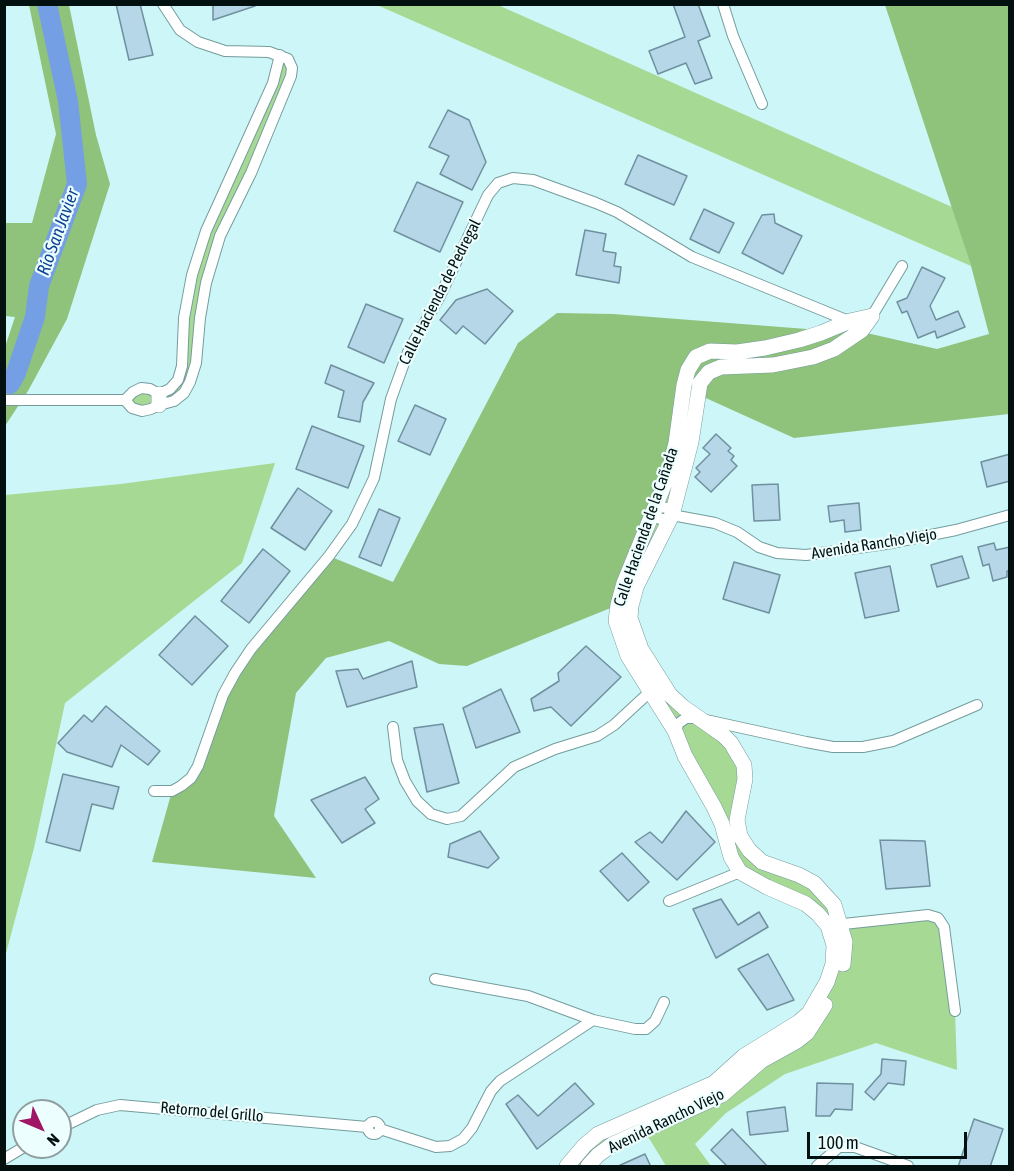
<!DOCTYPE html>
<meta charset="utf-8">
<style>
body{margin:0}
#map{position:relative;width:1014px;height:1171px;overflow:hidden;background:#ccf6f7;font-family:"Asap Condensed",sans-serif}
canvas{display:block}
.frame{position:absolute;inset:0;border:6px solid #031010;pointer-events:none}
.north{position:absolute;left:12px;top:1099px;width:60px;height:60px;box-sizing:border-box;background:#edfefe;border:2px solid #8f9f9f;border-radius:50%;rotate:134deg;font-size:16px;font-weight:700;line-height:24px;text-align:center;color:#031010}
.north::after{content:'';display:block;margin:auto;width:21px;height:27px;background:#9e1665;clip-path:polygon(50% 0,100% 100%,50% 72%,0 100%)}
.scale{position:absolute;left:807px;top:1132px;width:160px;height:27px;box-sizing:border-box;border:3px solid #031010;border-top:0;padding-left:8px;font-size:18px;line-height:21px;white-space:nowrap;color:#031010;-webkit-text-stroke:4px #edfefe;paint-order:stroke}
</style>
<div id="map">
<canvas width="1014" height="1171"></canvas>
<div class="frame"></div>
<div class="north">N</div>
<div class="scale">100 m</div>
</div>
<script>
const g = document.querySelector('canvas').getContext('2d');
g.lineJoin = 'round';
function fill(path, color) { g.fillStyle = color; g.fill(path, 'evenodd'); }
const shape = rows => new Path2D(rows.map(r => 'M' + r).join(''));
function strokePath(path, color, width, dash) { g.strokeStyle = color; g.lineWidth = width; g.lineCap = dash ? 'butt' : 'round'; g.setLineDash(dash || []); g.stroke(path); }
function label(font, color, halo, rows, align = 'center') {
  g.font = font + ' "Asap Condensed",sans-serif'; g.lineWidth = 4.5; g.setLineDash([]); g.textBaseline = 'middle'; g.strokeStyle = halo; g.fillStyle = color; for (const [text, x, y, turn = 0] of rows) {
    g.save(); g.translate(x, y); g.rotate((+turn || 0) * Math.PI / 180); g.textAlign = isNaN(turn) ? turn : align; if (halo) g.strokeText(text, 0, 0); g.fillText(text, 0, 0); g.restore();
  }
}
fill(shape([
 [377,5,498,5,952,207,971,266],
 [280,55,292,68,220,236,196,363,184,393,151,409,125,400,133,392,159,394,178,380,192,275],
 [866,322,834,349,813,357,773,365,721,367,709,372,700,383,691,442,672,515,636,587,631,606,630,618,641,649,670,695,683,707,723,736,731,743,744,765,745,779,737,820,740,836,749,850,762,862,799,875,814,883,834,905,841,924,928,915,938,918,944,927,955,1011,957,1070,876,1043,785,1074,726,1113,695,1144,711,1166,666,1166,644,1130,613,1144,598,1155,588,1166,567,1166,585,1145,598,1134,714,1083,744,1056,799,1022,809,1013,827,982,833,964,834,945,828,926,818,914,806,904,767,887,740,872,731,857,722,824,714,807,675,731,628,656,616,621,618,605,624,583,667,478,676,443,684,385,688,370,696,357,710,351,737,352,765,348],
 [275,463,242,563,65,703,34,848,5,957,5,495,121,484]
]), '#a6d993');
fill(shape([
 [29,5,69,5,96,135,110,184,67,319,28,391,5,426,5,347,15,317,5,316,5,223,32,223,56,134],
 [885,5,1009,5,1009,414,794,438,697,394,684,386,676,443,618,605,467,666,439,664,389,641,326,658,296,693,274,816,316,878,152,862,172,791,191,778,235,673,329,556,393,582,518,343,557,313,613,314,871,334,937,349,989,334,971,266]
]), '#8fc37b');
strokePath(shape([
 [10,384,16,373,35,317,39,286,77,184,68,101,47,4]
]), '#749fe4', 20);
const building = shape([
 [116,4,140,4,153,55,129,60,116,4],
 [213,4,255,4,255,6,213,20,213,4],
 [673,4,698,4,710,36,698,41,712,78,695,84,686,63,658,74,649,51,685,37,673,4],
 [448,110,469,120,486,162,472,190,440,174,449,156,429,147,448,110],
 [638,155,687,176,674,205,625,184,638,155],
 [417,182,463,202,440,252,394,231,417,182],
 [704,209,734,223,719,253,690,239,704,209],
 [774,214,775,223,802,236,783,274,742,253,762,215,774,214],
 [585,230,606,234,603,251,616,253,614,266,621,267,619,283,576,275,585,230],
 [922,267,945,278,930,306,936,320,958,311,965,327,937,338,935,331,918,338,907,311,902,313,897,302,907,298,922,267],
 [487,289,513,311,485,344,463,326,456,334,440,320,456,300,487,289],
 [366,304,403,319,384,363,348,347,366,304],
 [331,365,374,383,363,402,360,422,338,417,344,391,325,383,331,365],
 [415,405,446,419,430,455,398,441,415,405],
 [312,426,364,446,348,488,296,469,312,426],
 [716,434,731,448,728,451,734,456,731,460,737,466,711,492,695,477,700,472,696,468,710,454,703,448,716,434],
 [1010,454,1010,481,987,487,981,462,1010,454],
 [778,484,780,520,754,521,752,485,778,484],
 [298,488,332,511,305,550,271,528,298,488],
 [859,503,861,530,845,532,844,520,830,522,828,506,859,503],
 [379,509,400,518,381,566,359,557,379,509],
 [994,543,996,550,1010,547,1010,571,1007,571,1007,577,993,581,989,564,983,566,978,547,994,543],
 [263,549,290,571,249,623,221,601,263,549],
 [962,556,969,578,937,587,931,565,962,556],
 [734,562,780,575,769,613,723,599,734,562],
 [890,566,899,611,865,618,855,573,890,566],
 [195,616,228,646,192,685,159,655,195,616],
 [586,646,621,677,571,726,551,707,534,711,531,699,559,681,558,673,586,646],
 [412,661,417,687,347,707,336,671,358,669,363,679,412,661],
 [501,689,520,732,476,748,463,708,501,689],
 [106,706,160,751,148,765,121,745,112,767,67,752,58,743,84,715,92,722,106,706],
 [443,724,459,783,427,792,414,728,443,724],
 [63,774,119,787,113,809,92,804,80,851,46,842,63,774],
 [365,777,379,799,365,809,375,823,342,843,311,800,365,777],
 [686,811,715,842,677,880,635,842,650,832,662,843,686,811],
 [480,831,499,858,488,868,448,857,450,844,480,831],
 [880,840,925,841,930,886,886,889,880,840],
 [622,853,649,882,628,901,600,871,622,853],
 [721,899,738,925,759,912,768,927,716,958,693,909,721,899],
 [768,954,794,1000,767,1010,738,969,768,954],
 [882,1059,906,1061,904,1085,888,1083,874,1100,865,1092,881,1074,882,1059],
 [575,1083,594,1104,537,1149,506,1104,518,1095,538,1116,575,1083],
 [817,1083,853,1084,852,1110,835,1109,830,1116,816,1116,817,1083],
 [785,1107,788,1131,750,1135,747,1112,785,1107],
 [974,1119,1003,1129,990,1167,958,1167,974,1119],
 [732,1129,753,1151,768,1167,728,1167,711,1150,732,1129],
 [645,1154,651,1167,616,1167,645,1154]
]);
fill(building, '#b5d7e8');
strokePath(building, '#70909f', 1.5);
const street = shape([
 [723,4,733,36,762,104],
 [872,316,902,266],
 [4,400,125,400],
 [125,400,132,408,142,411,151,409,159,405,174,401,184,393,190,382,196,363,200,318,206,283,220,236,251,173,291,76,292,68,288,59,269,52,225,51,198,42,180,30,163,4],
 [125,400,133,392,141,388,150,389,159,394,170,389,178,380,182,366,184,318,192,275,206,231,273,83,280,55],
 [661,507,667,508,672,515,666,519,660,519,654,512,661,507],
 [672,515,715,523,737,532,759,547,777,553,806,555,886,544,956,530,1010,515],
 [393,727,397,760,405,781,417,801,431,814,447,819,461,816,514,767,555,749,597,736,614,725,654,688],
 [675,731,679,723,686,718,697,718,806,742,833,747,863,747,893,741,977,705],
 [154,791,172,791,181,786,191,778,198,766,223,695,235,673,251,649,329,556,352,524,374,478,391,399,408,352,440,296,488,195,498,183,513,178,533,180,596,203,617,212,692,257,851,322],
 [669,901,740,872],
 [834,925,928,915,938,918,944,927,955,1011],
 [435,979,528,996,593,1020,635,1029,646,1029,655,1021,664,1002],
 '368 1128a6 6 0 1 1 12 0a6 6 0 1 1-12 0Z',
 [60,1128,97,1110,120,1105,367,1127],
 [380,1129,436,1147,450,1146,463,1139,472,1128,491,1091,500,1081,593,1020],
 [4,1159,24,1147],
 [817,1166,839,1147,855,1147,908,1166]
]);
const secondary = shape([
 [159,394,159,405],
 [843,964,845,942,834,905,814,883,799,875,762,862,749,850,740,836,737,820,745,779,744,765,731,743,723,735,683,707,670,695,641,649,630,618,631,606,636,587,672,515,691,442,700,383,709,372,721,367,773,365,813,357,834,349,862,330,872,316],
 [567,1166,585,1145,598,1134,714,1083,744,1056,799,1022,809,1013,827,982,833,964,834,945,828,926,818,914,806,904,767,887,740,872,731,857,722,824,714,807,685,756,675,731,628,656,616,621,618,605,624,583,667,478,676,443,684,385,688,370,696,357,710,351,737,352,765,348,799,340,821,333,850,321,872,316],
 [588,1166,598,1155,613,1144,722,1095,761,1061,797,1041,807,1033,825,1005]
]);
strokePath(street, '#759c9d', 12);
strokePath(secondary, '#759c9d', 16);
strokePath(street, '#fff', 10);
strokePath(secondary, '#fff', 15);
label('16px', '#031010', '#edfefe', [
 ["Calle Hacienda de Pedregal",440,292,-63],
 ["Calle Hacienda de la Cañada",646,527,-71],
 ["Avenida Rancho Viejo",874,544,-9],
 ["Retorno del Grillo",212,1112,5],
 ["Avenida Rancho Viejo",666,1121,-26]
]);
label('italic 18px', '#0e4292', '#edfefe', [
 ["Río San Javier",58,232,-70]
]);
</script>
